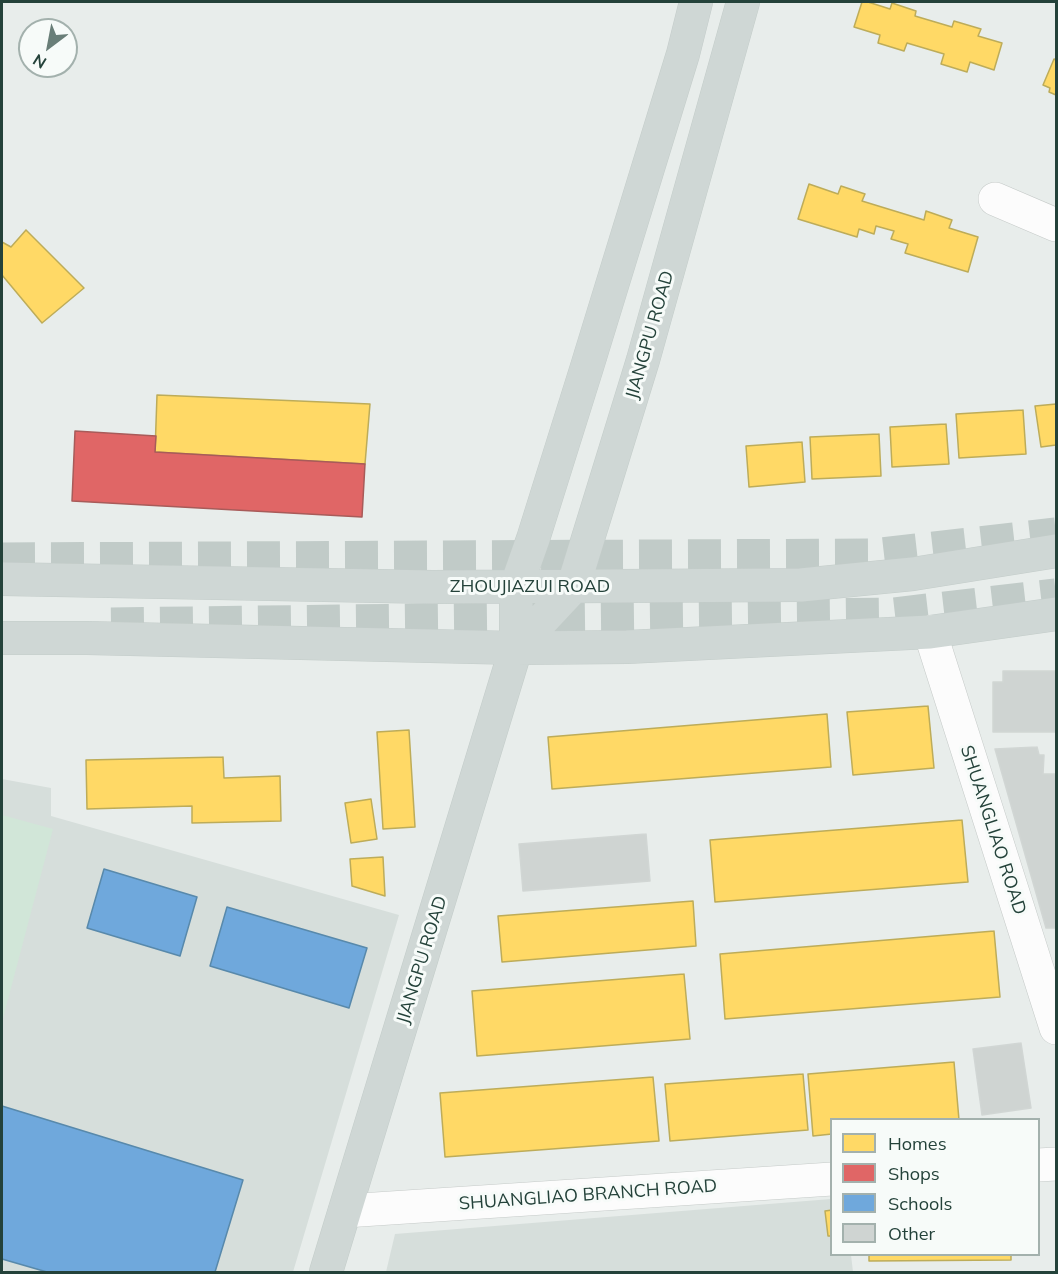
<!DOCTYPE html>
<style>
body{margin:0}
#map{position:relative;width:1058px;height:1274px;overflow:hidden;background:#e8edeb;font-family:Mulish,sans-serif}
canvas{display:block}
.frame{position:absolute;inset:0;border:3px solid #24423a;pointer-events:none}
.legend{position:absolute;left:830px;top:1118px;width:210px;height:138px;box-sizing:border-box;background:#f7fbf9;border:2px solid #a3b1ad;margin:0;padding:8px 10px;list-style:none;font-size:18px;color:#24423a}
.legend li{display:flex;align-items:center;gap:12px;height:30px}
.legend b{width:30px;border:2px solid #a3b1ad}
.north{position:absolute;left:18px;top:18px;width:60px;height:60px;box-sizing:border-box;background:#f7fbf9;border:2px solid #a3b1ad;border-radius:50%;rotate:212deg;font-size:16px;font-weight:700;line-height:24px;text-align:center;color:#24423a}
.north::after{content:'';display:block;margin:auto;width:21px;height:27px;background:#697e78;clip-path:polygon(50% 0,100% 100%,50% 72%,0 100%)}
</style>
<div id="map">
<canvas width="1058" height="1274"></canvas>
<div class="frame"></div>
<ul class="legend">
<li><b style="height:16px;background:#ffd966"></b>Homes</li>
<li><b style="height:16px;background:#e06666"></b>Shops</li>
<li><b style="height:16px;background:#6fa8dc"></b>Schools</li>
<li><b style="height:16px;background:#cfd4d2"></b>Other</li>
</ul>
<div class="north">N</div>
</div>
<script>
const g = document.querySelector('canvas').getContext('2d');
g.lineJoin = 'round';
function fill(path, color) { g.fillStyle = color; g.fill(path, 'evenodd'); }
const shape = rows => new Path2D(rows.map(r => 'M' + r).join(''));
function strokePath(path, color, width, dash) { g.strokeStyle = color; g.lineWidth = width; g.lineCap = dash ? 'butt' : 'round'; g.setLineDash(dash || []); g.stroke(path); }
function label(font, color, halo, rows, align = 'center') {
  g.font = font + ' Mulish,sans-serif'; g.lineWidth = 6; g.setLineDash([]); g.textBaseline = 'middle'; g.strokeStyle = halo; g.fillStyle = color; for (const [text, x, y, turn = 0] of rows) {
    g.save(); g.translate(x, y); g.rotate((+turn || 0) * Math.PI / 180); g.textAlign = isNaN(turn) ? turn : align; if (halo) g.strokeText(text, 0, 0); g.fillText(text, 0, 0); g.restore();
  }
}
fill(shape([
 [2,779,51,788,51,816,399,915,293,1272,11,1272,2,1270],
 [831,1199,832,1254,851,1255,853,1272,386,1272,395,1234]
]), '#d6dedb');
fill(shape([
 [2,815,53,829,2,1022]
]), '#d1e6d8');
const homes = shape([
 [862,2,868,2,890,9,892,3,916,11,915,16,952,27,954,21,981,29,978,36,1002,43,994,70,970,62,967,72,941,64,944,54,907,43,904,51,878,43,880,35,854,27,862,2],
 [1054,59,1056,60,1056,95,1049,92,1050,88,1043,85,1054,59],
 [809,184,838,194,841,186,865,194,862,201,924,220,926,211,952,220,949,228,978,237,968,272,905,253,908,244,891,239,894,231,876,226,874,234,859,229,857,237,798,219,809,184],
 [26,230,84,288,42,323,2,275,2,242,11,247,26,230],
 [157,395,370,404,365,464,155,452,157,395],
 [1056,404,1056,445,1041,447,1035,406,1056,404],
 [1023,410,1026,454,959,458,956,414,1023,410],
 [946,424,949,464,892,467,890,427,946,424],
 [879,434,881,476,812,479,810,437,879,434],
 [802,442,805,482,749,487,746,446,802,442],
 [928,706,934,768,853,775,847,712,928,706],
 [827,714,831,767,552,789,548,737,827,714],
 [409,730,415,827,383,829,377,732,409,730],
 [223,757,224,778,280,776,281,821,192,823,192,806,87,809,86,760,223,757],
 [371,799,377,839,351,843,345,803,371,799],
 [962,820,968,882,715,902,710,840,962,820],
 [383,857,385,896,352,886,350,859,383,857],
 [693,901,696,946,502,962,498,916,693,901],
 [994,931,1000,997,725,1019,720,954,994,931],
 [684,974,690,1039,477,1056,472,991,684,974],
 [954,1062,959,1120,832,1120,832,1134,813,1136,808,1074,954,1062],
 [803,1074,808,1130,670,1141,665,1084,803,1074],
 [653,1077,659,1141,445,1157,440,1093,653,1077],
 [832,1210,832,1236,828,1236,825,1211,832,1210],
 [869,1254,1011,1254,1011,1260,869,1261,869,1254]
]);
fill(homes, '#ffd966');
strokePath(homes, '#bdac59', 1.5);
const shops = shape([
 [75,431,156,436,155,452,365,464,362,517,72,501,75,431]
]);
fill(shops, '#e06666');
strokePath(shops, '#a85b59', 1.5);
const schools = shape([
 [104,869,197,897,180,956,87,928,104,869],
 [227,907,367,948,349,1008,210,966,227,907],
 [2,1106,243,1180,215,1272,47,1272,2,1259,2,1106]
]);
fill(schools, '#6fa8dc');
strokePath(schools, '#5889ab', 1.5);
const building = shape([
 [1003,671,1056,671,1056,732,993,732,993,682,1003,682,1003,671],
 [1037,747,1039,755,1044,755,1043,774,1056,774,1056,928,1046,928,995,749,1037,747],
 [646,834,650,881,523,891,519,844,646,834],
 [1021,1043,1031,1108,982,1115,973,1049,1021,1043]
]);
fill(building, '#cfd4d2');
strokePath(building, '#d1d6d4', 1.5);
strokePath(shape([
 [2,559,872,555,1056,534],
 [111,624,893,614,1056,595]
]), '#c1cbc8', 33, [33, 16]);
const minor = shape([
 [995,199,1056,225],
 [930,632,1056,1028],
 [1038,1165,1056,1164],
 [345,1211,832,1179]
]);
const major = shape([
 [2,579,432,587,801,585,913,574,1056,551],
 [2,638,87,638,516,648,627,647,930,632,1056,614],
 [516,648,573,587,643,360,743,2],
 [326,1272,516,648,516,587,533,539,586,370,683,54,696,2]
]);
strokePath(minor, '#c5cac8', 34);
strokePath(major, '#c3ccc9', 34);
strokePath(minor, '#fcfcfc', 33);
strokePath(major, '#cfd7d5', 33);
label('18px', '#24423a', '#f7fbf9', [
 ["JIANGPU ROAD",650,335,-74],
 ["ZHOUJIAZUI ROAD",530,587],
 ["SHUANGLIAO ROAD",993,830,72],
 ["JIANGPU ROAD",422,960,-73],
 ["SHUANGLIAO BRANCH ROAD",588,1195,-4]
]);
</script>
